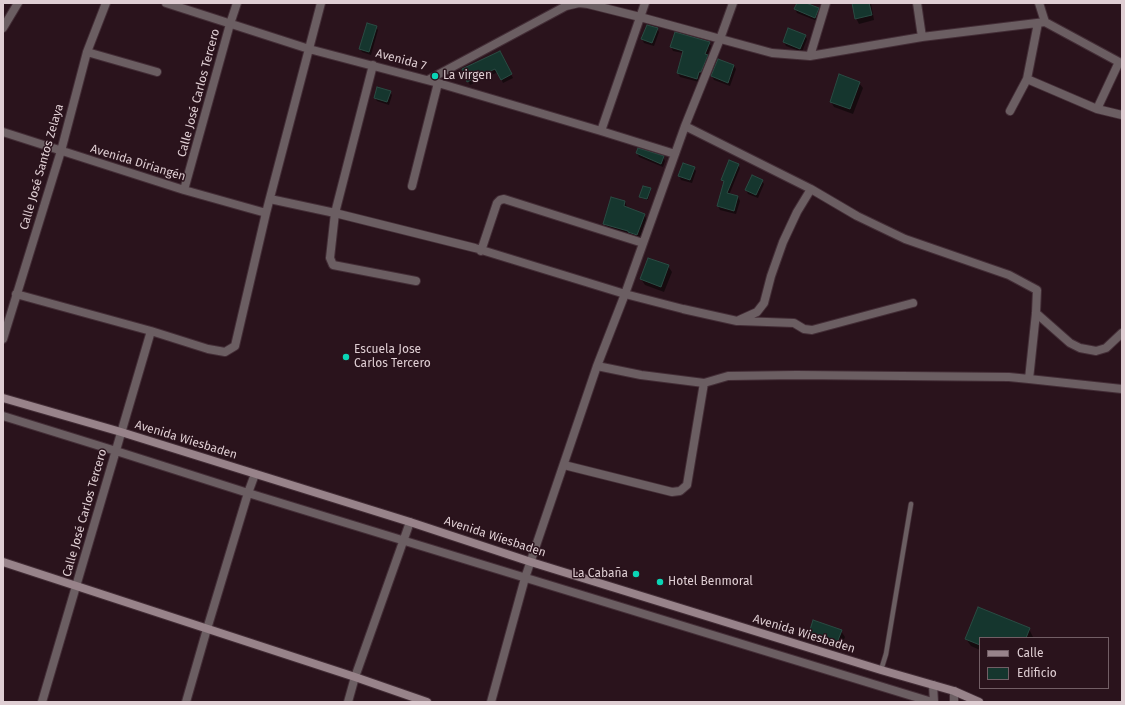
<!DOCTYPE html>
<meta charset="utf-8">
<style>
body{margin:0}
#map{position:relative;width:1125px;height:705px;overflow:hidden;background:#2a131c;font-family:"Fira Sans",sans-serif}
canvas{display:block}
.frame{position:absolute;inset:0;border:4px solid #dfced3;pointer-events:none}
.legend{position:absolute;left:979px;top:637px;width:130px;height:52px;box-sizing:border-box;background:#2a131c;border:1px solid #725e65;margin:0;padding:5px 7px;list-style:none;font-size:12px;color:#dfced3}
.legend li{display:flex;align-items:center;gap:8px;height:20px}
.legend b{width:20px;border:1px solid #725e65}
</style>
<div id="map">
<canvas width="1125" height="705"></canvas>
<div class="frame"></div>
<ul class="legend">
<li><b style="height:5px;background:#98838a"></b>Calle</li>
<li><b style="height:11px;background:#15362e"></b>Edificio</li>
</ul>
</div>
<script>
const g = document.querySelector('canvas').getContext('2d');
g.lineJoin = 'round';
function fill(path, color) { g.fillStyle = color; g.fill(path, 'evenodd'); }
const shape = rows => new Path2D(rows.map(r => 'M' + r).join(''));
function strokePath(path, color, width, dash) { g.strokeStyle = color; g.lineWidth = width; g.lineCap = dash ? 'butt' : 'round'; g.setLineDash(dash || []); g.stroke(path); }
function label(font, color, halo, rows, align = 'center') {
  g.font = font + ' "Fira Sans",sans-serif'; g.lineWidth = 3; g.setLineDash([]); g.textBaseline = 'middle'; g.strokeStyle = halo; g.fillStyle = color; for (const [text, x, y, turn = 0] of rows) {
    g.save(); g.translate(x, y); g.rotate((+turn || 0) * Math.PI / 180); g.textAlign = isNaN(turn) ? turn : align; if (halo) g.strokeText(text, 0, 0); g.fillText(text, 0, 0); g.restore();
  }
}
fill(shape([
 [798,3,804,3,818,9,820,13,817,21,797,13,795,9],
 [853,3,871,3,874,20,859,24,856,18],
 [376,27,378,30,371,55,362,52,360,49],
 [657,28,659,32,654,46,644,43,642,39],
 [805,36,807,39,802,52,786,46,784,42],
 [709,43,711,46,707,57,709,59,702,76,701,75,699,82,680,77,678,73,683,53,673,51,671,47],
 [500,53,513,78,503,83,498,72,470,85,463,70],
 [734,66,736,69,730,86,714,80,712,76],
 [859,83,863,88,853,114,834,107,831,102],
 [390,92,392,95,389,105,377,101,375,98],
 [637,153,663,157,665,161,663,167,639,157],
 [738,165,740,168,729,195,738,197,740,201,736,214,720,210,718,206,724,183,722,180],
 [694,168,696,171,692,183,681,180,679,176],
 [762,181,764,184,758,198,748,194,746,190],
 [650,189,651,190,648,200,641,198,640,196],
 [625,202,627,207,627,209,644,215,647,220,640,240,607,228,604,223],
 [668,266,672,272,664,292,645,285,641,279],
 [1029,629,1033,637,1033,638,980,638,980,650,971,646,966,639],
 [841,631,845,637,840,649,813,639,810,633]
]), '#0007');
const building = shape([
 [797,3,806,3,819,8,815,18,794,9,797,3],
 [852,3,869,3,872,15,855,19,852,3],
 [367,23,377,26,369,52,359,49,367,23],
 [647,25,658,28,652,43,641,39,647,25],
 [788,28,806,35,800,49,783,42,788,28],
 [675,32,710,42,705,54,708,55,701,72,699,72,697,79,677,73,683,51,670,47,675,32],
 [500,51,512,74,501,80,495,69,467,82,462,69,500,51],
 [718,59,734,65,728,83,711,76,718,59],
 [839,74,860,82,850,109,830,102,839,74],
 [377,87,391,91,387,102,374,98,377,87],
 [638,148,664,156,661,164,636,153,638,148],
 [729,160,739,164,727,193,738,196,734,211,717,206,724,181,721,180,729,160],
 [683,163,695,167,690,180,678,176,683,163],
 [752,175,763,180,756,195,745,190,752,175],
 [643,186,651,188,647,199,639,197,643,186],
 [611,197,625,201,624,206,645,214,637,235,628,232,628,231,603,224,611,197],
 [648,258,669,265,661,287,640,279,648,258],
 [978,607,1030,628,1026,638,980,638,980,645,965,639,978,607],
 [813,620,842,630,837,643,809,633,813,620]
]);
fill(building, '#15362e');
strokePath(building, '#2a4b43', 1);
const lane = shape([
 [881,670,886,654,911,504]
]);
const street = shape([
 [166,3,309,49,438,83,601,131,675,154],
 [917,3,922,37],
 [1045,22,1119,62,1097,109],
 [3,28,18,3],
 [87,52,157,72],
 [810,56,826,3],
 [373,65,335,213,330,258,333,265,416,281],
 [1027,79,1097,109,1122,115],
 [428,80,566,6,579,3,588,4,640,17,772,53,810,56,922,37,1045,22,1039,3],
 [1010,111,1027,79,1038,23],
 [601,131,645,3],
 [3,132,184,190,266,213],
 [412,186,438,83],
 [184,190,230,24,237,3],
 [270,199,335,213,475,248,625,294,683,309,737,321,757,312,764,303,771,276,783,242,797,212,811,189],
 [481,251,497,203,500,200,504,199,643,243],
 [16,294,151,331,208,349,225,352,235,346,266,213,321,3],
 [1036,313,1070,343,1080,348,1096,351,1106,348,1122,333],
 [740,321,794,323,804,329,812,330,913,303],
 [3,339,61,151,87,52,106,3],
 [597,366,641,375,704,383,728,376,796,375,1009,377,1029,379,1036,313,1037,290,1009,275,905,239,857,216,811,189,685,126],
 [1029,379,1122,389],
 [3,416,116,451,248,493,932,702],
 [564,465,672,492,680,491,687,485,704,383],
 [933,685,934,702],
 [954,691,954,702],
 [42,702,151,331],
 [186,702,207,629,248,493,255,474],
 [348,702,355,677,410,522],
 [491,702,525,578,597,366,625,294,685,126,720,39,733,3]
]);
const secondary = shape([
 [3,398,121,432,410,522,531,562,881,670,954,691,979,702],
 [3,562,355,677,427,702]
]);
strokePath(lane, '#432d36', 6);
strokePath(street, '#432d36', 10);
strokePath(secondary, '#432d36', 10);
strokePath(lane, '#6b5e62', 4.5);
strokePath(street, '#6b5e62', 8);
strokePath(secondary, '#98838a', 8);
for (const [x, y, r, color] of [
 [435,76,4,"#0ad5b5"],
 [346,357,4,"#0ad5b5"],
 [636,574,4,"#0ad5b5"],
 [660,582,4,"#0ad5b5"]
]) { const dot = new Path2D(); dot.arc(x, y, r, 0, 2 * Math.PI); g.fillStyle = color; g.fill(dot); strokePath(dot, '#2a131c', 1.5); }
label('12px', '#dfced3', '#2a131c', [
 ["Avenida 7",401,60,15],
 ["Calle José Carlos Tercero",199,93,-75],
 ["Avenida Diriangén",138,163,17],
 ["Calle José Santos Zelaya",42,167,-74],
 ["Avenida Wiesbaden",186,440,17],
 ["Calle José Carlos Tercero",85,513,-74],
 ["Avenida Wiesbaden",495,537,18],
 ["Avenida Wiesbaden",804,634,17]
]);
label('12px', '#dfced3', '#2a131c', [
 ["La virgen",443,76],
 ["Escuela Jose",354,350],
 ["Carlos Tercero",354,364],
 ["La Cabaña",628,574,"right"],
 ["Hotel Benmoral",668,582]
], 'left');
</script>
